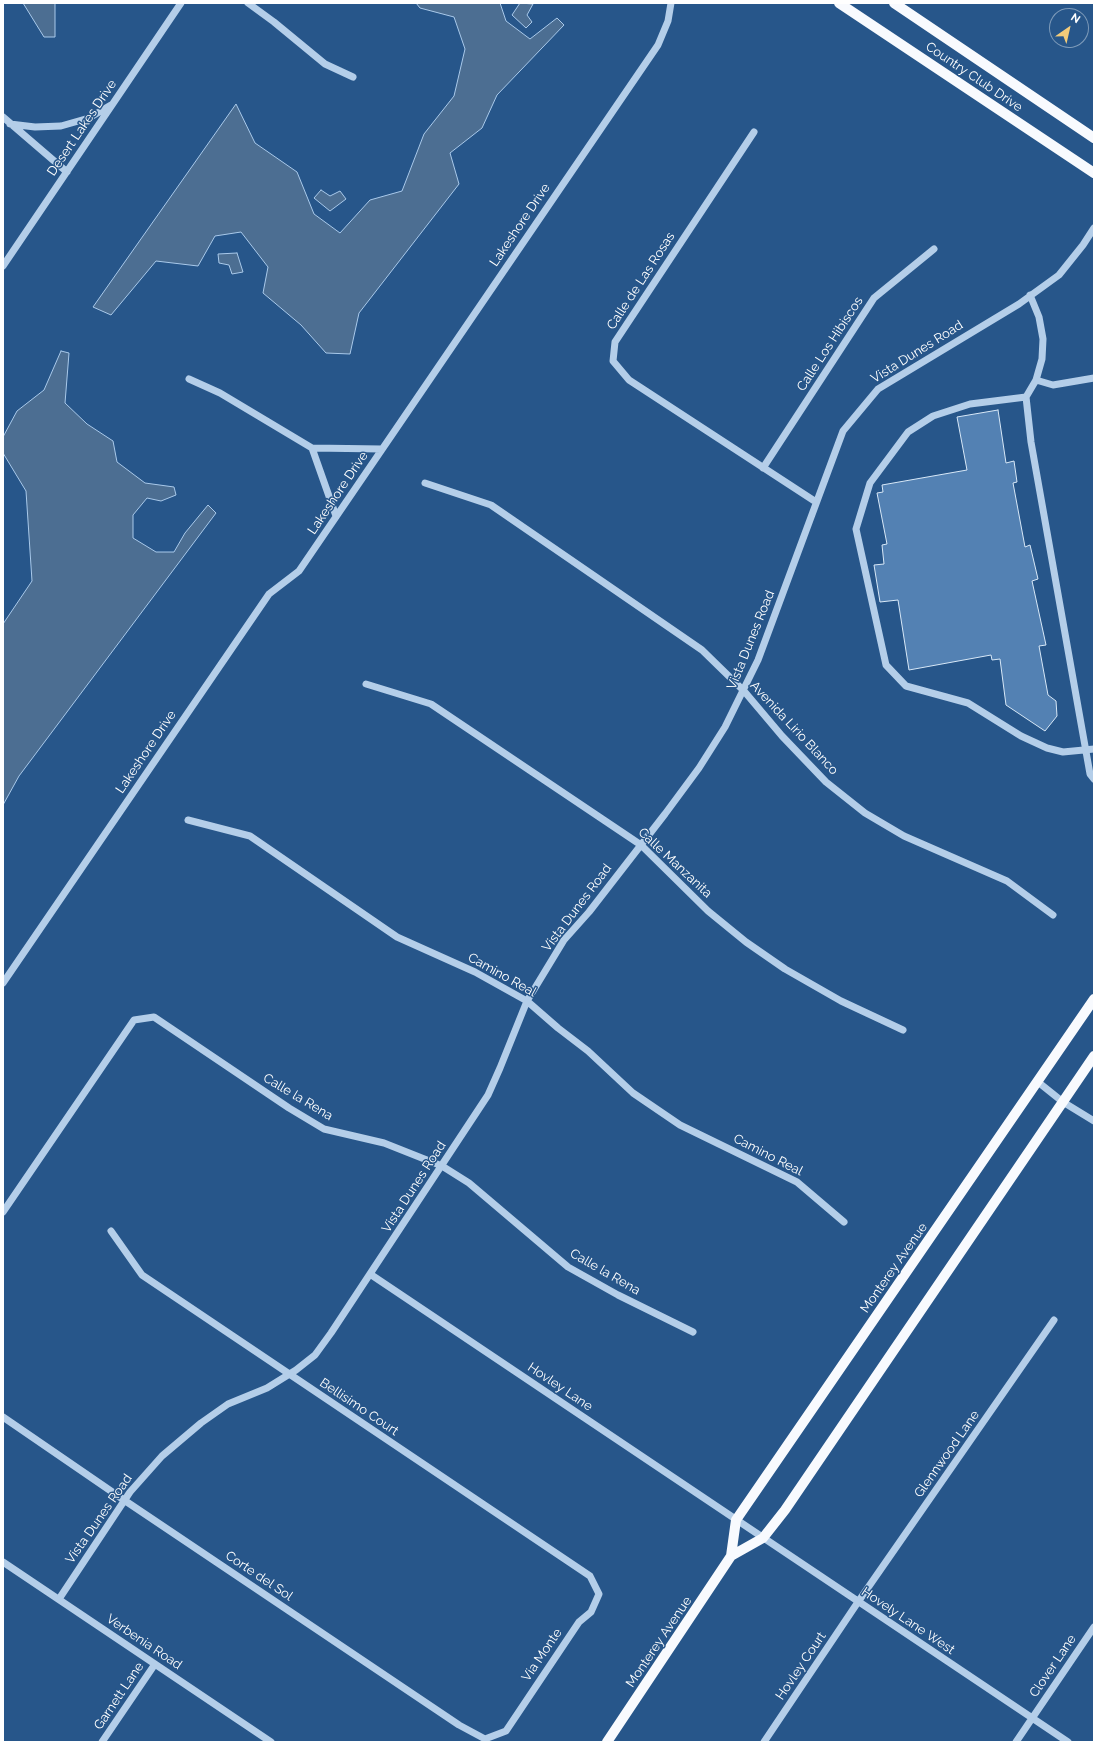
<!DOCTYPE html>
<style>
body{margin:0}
#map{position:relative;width:1097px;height:1745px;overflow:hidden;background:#27568a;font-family:Raleway,sans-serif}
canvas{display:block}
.frame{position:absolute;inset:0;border:4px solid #fff;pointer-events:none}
.north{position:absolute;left:1049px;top:8px;width:40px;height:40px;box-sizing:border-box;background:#27568a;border:1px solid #7d9ab9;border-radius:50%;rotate:34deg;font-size:11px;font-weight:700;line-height:16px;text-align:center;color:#fff}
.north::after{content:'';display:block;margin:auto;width:14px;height:18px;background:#f2cb7a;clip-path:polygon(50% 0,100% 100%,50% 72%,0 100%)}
</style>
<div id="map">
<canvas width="1097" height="1745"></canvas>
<div class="frame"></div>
<div class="north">N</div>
</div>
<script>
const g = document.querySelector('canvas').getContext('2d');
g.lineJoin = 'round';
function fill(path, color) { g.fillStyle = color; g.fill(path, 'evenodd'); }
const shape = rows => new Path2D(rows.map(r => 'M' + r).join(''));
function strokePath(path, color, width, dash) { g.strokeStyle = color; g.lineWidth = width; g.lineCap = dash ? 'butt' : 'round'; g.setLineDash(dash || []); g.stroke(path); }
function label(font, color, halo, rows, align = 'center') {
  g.font = font + ' Raleway,sans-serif'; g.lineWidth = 3; g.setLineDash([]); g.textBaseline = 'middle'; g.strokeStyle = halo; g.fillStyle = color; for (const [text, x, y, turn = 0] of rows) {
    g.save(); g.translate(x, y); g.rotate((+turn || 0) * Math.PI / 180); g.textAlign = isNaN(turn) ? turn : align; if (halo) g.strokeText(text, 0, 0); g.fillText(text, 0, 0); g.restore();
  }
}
const water = shape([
 [23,3,55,3,55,37,44,37,23,3],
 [416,3,500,3,506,21,530,39,557,18,564,25,497,95,482,128,450,153,459,184,359,313,350,354,326,353,301,325,263,293,268,267,241,232,215,236,198,266,156,261,111,315,93,307,236,104,255,143,297,172,314,214,340,233,370,200,402,191,424,134,454,96,465,49,454,17,420,8,416,3],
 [520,3,533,4,527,15,532,22,526,28,512,15,520,3],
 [321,190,330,196,340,191,346,199,330,211,314,198,321,190],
 [237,253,243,272,232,274,229,265,219,263,218,254,237,253],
 [61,351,69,353,65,403,87,424,113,441,117,462,145,483,174,487,176,495,161,501,147,498,133,515,133,538,156,552,174,552,185,533,208,505,216,513,19,776,3,805,3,624,32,581,26,491,3,453,3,437,17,411,44,390,61,351]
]);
fill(water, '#4c6e92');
strokePath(water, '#a9c9ea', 1);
const building = shape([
 [998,410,1006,463,1014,461,1017,482,1013,483,1025,547,1030,545,1038,579,1032,581,1046,645,1039,646,1048,695,1056,701,1057,716,1045,731,1006,705,1000,659,992,660,991,655,909,670,898,600,880,602,874,565,884,564,882,545,887,544,877,493,883,492,882,485,967,470,957,417,998,410]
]);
fill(building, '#5381b3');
strokePath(building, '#d8e8f7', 1);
strokePath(shape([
 [248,3,274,22,325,64,353,77],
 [3,117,67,172],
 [10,124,35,127,61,126,89,118,111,105],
 [754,132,615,342,613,361,629,380,816,502],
 [3,266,181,3],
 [1030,295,1039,317,1043,339,1042,359,1036,380,1026,397,1031,442,1090,774,1094,779],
 [189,379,220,393,312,448,382,449],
 [1036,380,1053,385,1094,378],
 [1026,397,970,404,933,416,908,432,870,483,856,529,886,665,906,686,968,703,1021,736,1047,748,1063,752,1094,749],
 [312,448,336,516],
 [763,468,874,298,934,249],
 [425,483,491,505,702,650,744,691,782,736,826,782,865,813,904,836,1007,881,1053,915],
 [366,684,431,704,641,845,708,911,746,942,785,969,841,1001,903,1030],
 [188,820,250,836,397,937,475,972,527,1001,558,1028,588,1051,633,1093,680,1125,797,1182,844,1222],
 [3,983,269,594,299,571,658,45,668,21,671,3],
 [1038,1082,1063,1102,1094,1121],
 [3,1212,134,1020,154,1017,289,1108,324,1129,384,1143,442,1166,469,1183,568,1267,618,1295,693,1332],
 [370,1274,1068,1742],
 [3,1417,124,1500,459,1725,485,1739,506,1731,579,1622,591,1612,599,1594,590,1576,142,1275,111,1231],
 [3,1562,271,1742],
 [59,1599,130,1492,162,1456,201,1423,228,1404,267,1388,296,1370,315,1355,331,1333,488,1095,500,1068,527,1001,564,940,589,912,665,814,699,768,725,727,758,660,843,431,878,389,1019,304,1059,275,1083,245,1094,228],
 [102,1742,155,1664],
 [764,1742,858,1602,1054,1320],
 [1016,1742,1094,1627]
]), '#b4cee9', 7);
strokePath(shape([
 [839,3,1094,173],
 [894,3,1094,138],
 [731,1556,736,1520,1094,999],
 [607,1742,731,1556,763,1538,785,1510,1094,1056]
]), '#f8fafe', 10);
label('13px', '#fff', '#27568a', [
 ["Country Club Drive",974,77,34],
 ["Desert Lakes Drive",82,128,-56],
 ["Lakeshore Drive",520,225,-56],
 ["Calle de Las Rosas",641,281,-57],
 ["Calle Los Hibiscos",830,344,-57],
 ["Vista Dunes Road",917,352,-32],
 ["Lakeshore Drive",338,493,-56],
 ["Vista Dunes Road",751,640,-68],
 ["Avenida Lirio Blanco",794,728,47],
 ["Lakeshore Drive",146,752,-56],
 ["Calle Manzanita",675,863,43],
 ["Vista Dunes Road",577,908,-53],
 ["Camino Real",502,975,29],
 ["Calle la Rena",298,1097,31],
 ["Camino Real",768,1155,27],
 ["Vista Dunes Road",414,1187,-57],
 ["Monterey Avenue",894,1268,-55],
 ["Calle la Rena",605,1272,30],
 ["Hovley Lane",560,1387,34],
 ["Bellisimo Court",359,1407,34],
 ["Glennwood Lane",947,1454,-55],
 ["Vista Dunes Road",99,1519,-55],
 ["Corte del Sol",259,1576,34],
 ["Hovely Lane West",908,1621,34],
 ["Verbenia Road",144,1642,34],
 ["Monterey Avenue",659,1642,-56],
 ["Via Monte",542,1655,-56],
 ["Hovley Court",801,1666,-56],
 ["Clover Lane",1053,1666,-56],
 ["Garnett Lane",119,1696,-56]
]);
</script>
